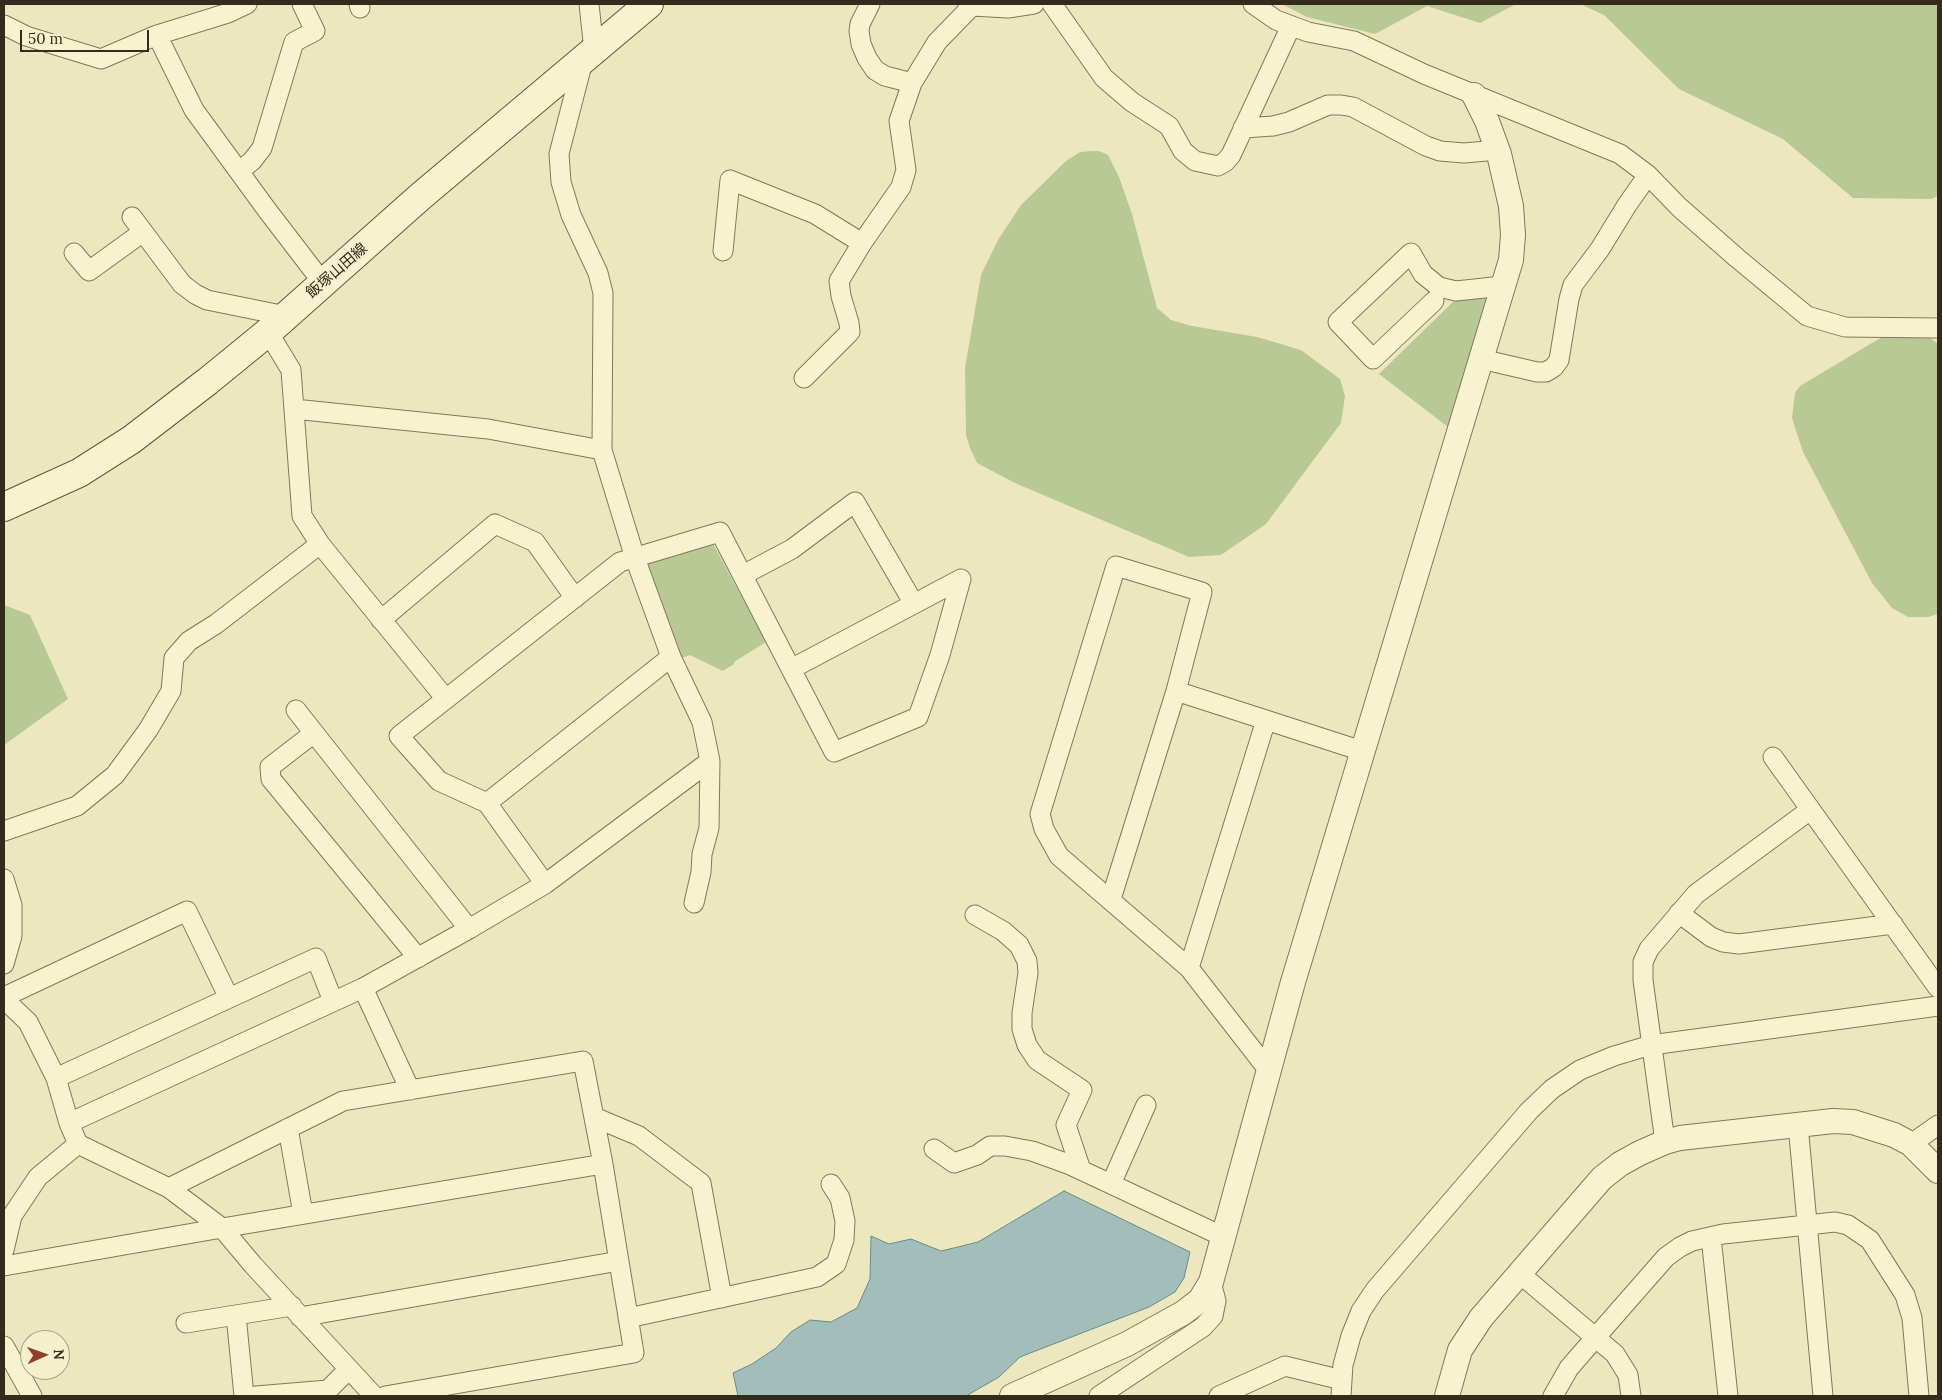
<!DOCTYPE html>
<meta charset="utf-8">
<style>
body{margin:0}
#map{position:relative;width:1942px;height:1400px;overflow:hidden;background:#ece7be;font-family:Lora,serif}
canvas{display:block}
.frame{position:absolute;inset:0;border:5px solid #332c1c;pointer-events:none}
.north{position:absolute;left:20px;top:1330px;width:50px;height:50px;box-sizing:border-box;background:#f4f0ce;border:1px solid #a7a287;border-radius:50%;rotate:88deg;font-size:14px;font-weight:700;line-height:20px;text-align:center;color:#332c1c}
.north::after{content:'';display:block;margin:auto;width:18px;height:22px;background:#903e2a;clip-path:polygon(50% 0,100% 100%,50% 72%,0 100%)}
.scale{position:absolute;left:20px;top:30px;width:129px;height:22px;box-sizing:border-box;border:2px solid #332c1c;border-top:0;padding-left:6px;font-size:15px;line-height:18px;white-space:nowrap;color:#332c1c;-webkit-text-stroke:4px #f4f0ce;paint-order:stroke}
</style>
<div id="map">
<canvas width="1942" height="1400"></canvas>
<div class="frame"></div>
<div class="north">N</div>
<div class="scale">50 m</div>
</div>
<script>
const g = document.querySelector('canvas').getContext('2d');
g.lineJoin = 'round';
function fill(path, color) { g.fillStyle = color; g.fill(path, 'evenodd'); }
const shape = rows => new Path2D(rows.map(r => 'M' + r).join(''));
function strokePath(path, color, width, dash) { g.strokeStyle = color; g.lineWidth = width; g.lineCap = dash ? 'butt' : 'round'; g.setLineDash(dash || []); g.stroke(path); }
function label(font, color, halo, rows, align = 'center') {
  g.font = font + ' Lora,"Noto Sans JP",serif'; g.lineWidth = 4; g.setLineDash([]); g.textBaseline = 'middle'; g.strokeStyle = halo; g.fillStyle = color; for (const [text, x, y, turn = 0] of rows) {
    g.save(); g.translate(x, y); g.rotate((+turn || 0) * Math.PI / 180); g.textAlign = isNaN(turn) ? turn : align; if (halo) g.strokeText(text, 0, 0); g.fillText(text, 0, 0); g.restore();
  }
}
fill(shape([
 [1282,4,1516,4,1480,23,1427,6,1375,34,1307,17],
 [1580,4,1938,4,1938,196,1931,199,1853,198,1783,139,1679,89,1604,15],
 [1092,151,1099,151,1108,155,1119,177,1132,214,1157,308,1171,320,1192,326,1257,337,1301,350,1340,379,1345,396,1341,423,1266,524,1221,555,1189,557,1015,483,977,463,970,448,966,435,965,368,981,275,998,240,1021,205,1066,161,1080,152],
 [1457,298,1487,298,1448,427,1379,374],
 [1905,331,1923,333,1938,344,1938,614,1928,617,1908,617,1892,608,1872,583,1803,452,1792,418,1795,393,1800,386,1882,337],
 [711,540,766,642,734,662,734,664,723,671,690,655,681,658,645,570,648,559],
 [4,605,30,615,68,699,4,745]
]), '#b8c993');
const water = shape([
 [1064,1191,1190,1252,1184,1278,1175,1292,1149,1307,1020,1357,999,1377,966,1396,738,1396,733,1373,752,1364,776,1348,791,1332,810,1320,831,1322,857,1308,870,1279,871,1236,889,1244,911,1239,941,1251,962,1246,978,1242,1064,1191]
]);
fill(water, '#a2bebb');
strokePath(water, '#6a8b89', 1);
const minor = shape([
 [359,4,360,8],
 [589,4,594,51],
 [870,4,860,24,859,31,861,44,867,58,875,70,885,76,912,83],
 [968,4,972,6,1008,8,1034,4],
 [1052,4,1104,78,1132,102,1169,126,1183,151,1195,161,1218,166,1225,162,1231,155,1291,26],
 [1253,4,1276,20,1308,32,1354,41,1424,74,1620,154,1648,175,1679,207,1737,258,1807,316,1845,327,1938,328],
 [4,25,26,36,101,59,157,35,228,13,247,4],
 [157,35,194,110,267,210,323,283],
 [583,61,559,154,561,182,571,215,598,273,603,293,602,450,635,558,671,657,702,722,710,761,709,828,702,854,701,872,694,903],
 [1243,128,1273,126,1289,122,1328,105,1341,105,1353,107,1426,146,1440,151,1464,153,1498,150],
 [239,171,252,161,262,148,294,42,315,31,302,4],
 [132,217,182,284,195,294,207,300,286,316],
 [723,251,730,180,815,214,862,243],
 [74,253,89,271,143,232],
 [1434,301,1373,359,1338,322,1411,253,1423,274,1439,287,1456,291,1503,286],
 [268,332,291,370,302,516,320,544,446,699],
 [1481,359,1537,372,1546,372,1554,367,1559,360,1569,299,1573,285,1600,249,1627,205,1648,175],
 [804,378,850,332,849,323,841,296,839,281,862,243,901,187,906,170,899,121,912,83,937,42,972,6],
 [294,409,488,429,602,450],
 [743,575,792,549,855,502,914,604],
 [381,620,495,524,535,542,575,598],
 [1176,691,1362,751],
 [296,710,469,929],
 [314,733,270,767,271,779,418,958],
 [1773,757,1938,988],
 [710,761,545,884,487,803,439,781,399,736,620,562,720,532,791,669,834,752,918,717,940,655,961,579,791,669],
 [487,803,671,657],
 [4,831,77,806,115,775,148,730,171,691,174,658,189,641,216,624,320,544],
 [4,879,12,905,12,936,4,964],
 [1111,899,1176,691,1202,592,1116,566,1040,814,1044,829,1059,856,1189,968,1269,1071],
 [1679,913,1711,937,1723,942,1739,944,1893,924],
 [975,915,1003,931,1019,945,1027,961,1028,973,1022,1013,1022,1029,1027,1045,1037,1060,1082,1090,1066,1125,1081,1170],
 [1189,968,1266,720],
 [363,988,410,1090],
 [4,997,187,911,229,998],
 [4,999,28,1022,56,1078,69,1123,78,1144,169,1188,222,1228,253,1265,374,1396],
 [56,1078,316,958,333,1001],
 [594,1117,639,1136,701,1183,722,1298],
 [69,1123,363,988,469,929,545,884],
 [1798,1125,1823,1396],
 [288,1128,303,1214],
 [1665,1142,1643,980,1643,962,1649,949,1696,894,1810,810],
 [1911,1144,1938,1125],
 [934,1149,954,1163,977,1155,990,1146,1005,1146,1032,1151,1068,1164,1224,1237],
 [1111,1184,1146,1105],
 [169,1188,343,1101,583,1061,603,1164],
 [1711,1237,1728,1396],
 [4,1250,12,1216,38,1177,78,1144],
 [4,1266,222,1228,603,1164,634,1353,385,1396],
 [1519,1273,1615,1354,1628,1375,1631,1396],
 [236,1315,244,1396],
 [300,1317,619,1261],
 [628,1318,817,1277,836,1264,844,1240,845,1221,840,1198,831,1184],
 [186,1323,292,1306],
 [4,1346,32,1396],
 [256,1396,328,1390,349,1369],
 [1099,1396,1203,1327,1213,1316,1216,1301,1211,1282],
 [1219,1396,1285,1366,1342,1380],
 [1341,1396,1343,1365,1351,1336,1361,1311,1375,1290,1529,1111,1552,1089,1580,1070,1614,1056,1651,1045,1938,1006],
 [1553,1396,1569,1368,1595,1338,1666,1257,1680,1247,1692,1241,1723,1234,1835,1222,1848,1225,1870,1240,1905,1295,1912,1318,1919,1396]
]);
const tertiary = shape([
 [1012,1396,1127,1344,1183,1313,1200,1300,1211,1282,1293,982,1511,260,1513,235,1511,206,1499,154,1487,121,1474,95],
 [1447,1396,1460,1350,1481,1318,1602,1178,1620,1164,1640,1153,1665,1142,1680,1138,1833,1121,1853,1122,1894,1135,1911,1144,1938,1171]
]);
const secondary = shape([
 [4,507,79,473,131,440,208,381,268,332,421,196,649,4]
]);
strokePath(minor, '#837858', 21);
strokePath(tertiary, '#837858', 26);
strokePath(secondary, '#65583b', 30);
strokePath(minor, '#f7f3d1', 19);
strokePath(tertiary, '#f7f3d1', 24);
strokePath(secondary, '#f7f3d1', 28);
label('15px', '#332c1c', '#f4f0ce', [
 ["飯塚山田線",337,271,-41]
]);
</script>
